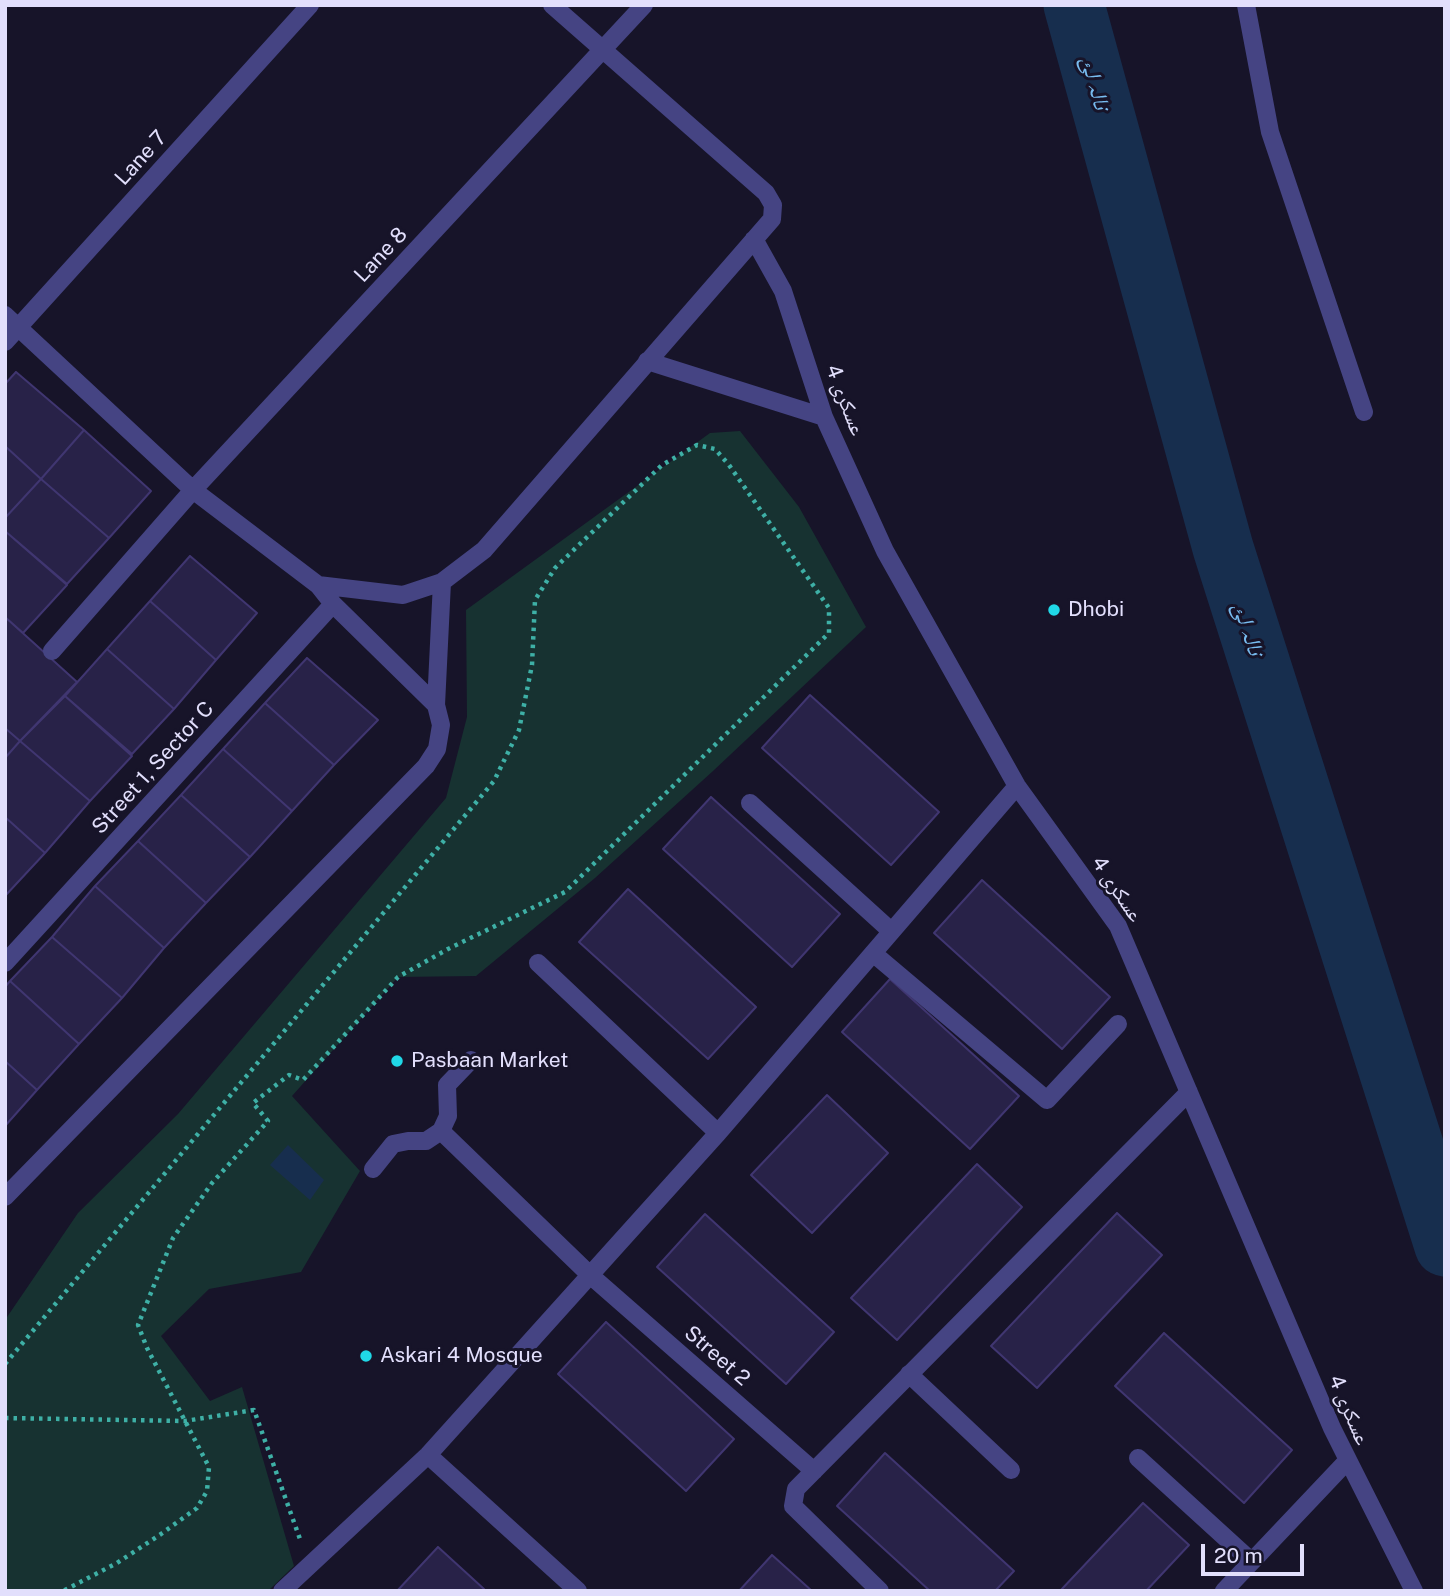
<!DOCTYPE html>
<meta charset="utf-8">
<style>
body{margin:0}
#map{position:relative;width:1450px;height:1596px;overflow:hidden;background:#171429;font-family:"Public Sans",sans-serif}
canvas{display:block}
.frame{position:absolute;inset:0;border:7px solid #e2dffc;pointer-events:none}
.scale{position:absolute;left:1201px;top:1544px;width:103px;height:32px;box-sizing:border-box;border:4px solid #e2dffc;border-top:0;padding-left:9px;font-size:21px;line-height:24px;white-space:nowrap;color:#e2dffc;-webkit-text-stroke:5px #171429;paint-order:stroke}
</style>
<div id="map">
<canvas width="1450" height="1596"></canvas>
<div class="frame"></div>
<div class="scale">20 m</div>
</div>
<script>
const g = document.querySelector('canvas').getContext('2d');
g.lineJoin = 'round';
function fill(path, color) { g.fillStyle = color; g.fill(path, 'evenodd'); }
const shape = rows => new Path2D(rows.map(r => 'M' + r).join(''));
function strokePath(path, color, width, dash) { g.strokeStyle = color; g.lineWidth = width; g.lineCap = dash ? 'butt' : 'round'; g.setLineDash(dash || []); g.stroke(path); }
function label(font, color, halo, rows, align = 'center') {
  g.font = font + ' "Public Sans","Noto Naskh Arabic",sans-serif'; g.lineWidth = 6; g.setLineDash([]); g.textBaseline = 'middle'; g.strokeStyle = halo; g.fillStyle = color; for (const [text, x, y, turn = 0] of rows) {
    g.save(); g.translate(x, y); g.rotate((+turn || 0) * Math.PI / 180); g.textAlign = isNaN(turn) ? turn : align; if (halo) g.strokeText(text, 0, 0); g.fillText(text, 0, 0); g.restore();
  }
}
fill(shape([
 [740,431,799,507,866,627,713,771,595,878,476,976,398,977,292,1096,360,1171,301,1272,209,1289,161,1336,210,1401,242,1387,294,1566,268,1591,5,1591,5,1320,78,1213,178,1114,446,798,467,717,466,610,710,433]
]), '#173231');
fill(shape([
 [288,1145,324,1180,310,1200,270,1165]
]), '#172e4e');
strokePath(shape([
 [1074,5,1223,548,1445,1246]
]), '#172e4e', 61);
const building = shape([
 [16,372,84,430,41,479,5,446,5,384,16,372],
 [84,430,151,491,109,538,41,479,84,430],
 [5,446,41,479,5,518,5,446],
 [41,479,109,538,67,584,5,531,5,518,41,479],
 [5,531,67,585,23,633,5,617,5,531],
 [190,556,257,613,216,660,150,601,190,556],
 [150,601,216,660,174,709,107,649,150,601],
 [5,617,77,682,20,741,5,728,5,617],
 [107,649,174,709,132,754,65,696,107,649],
 [307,658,378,720,334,765,265,703,307,658],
 [810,695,939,812,891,865,762,748,810,695],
 [65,696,132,756,90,801,20,741,65,696],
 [265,703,334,765,292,811,223,749,265,703],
 [5,728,20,741,5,758,5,728],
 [20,741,90,801,45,853,5,817,5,758,20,741],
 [223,749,292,811,250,857,181,795,223,749],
 [181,795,250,857,206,903,138,841,181,795],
 [711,797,840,914,792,967,663,849,711,797],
 [5,817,45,853,5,896,5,817],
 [138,841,206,903,164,948,95,886,138,841],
 [982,880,1110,997,1062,1049,934,933,982,880],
 [95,886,164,948,122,998,52,937,95,886],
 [628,889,756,1007,708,1059,579,942,628,889],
 [52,937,122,998,79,1044,10,981,52,937],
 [890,979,1019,1096,970,1149,842,1032,890,979],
 [10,981,79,1044,37,1090,5,1061,5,987,10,981],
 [5,1061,37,1090,5,1126,5,1061],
 [827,1095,888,1153,812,1233,751,1175,827,1095],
 [977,1164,1022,1207,897,1340,851,1298,977,1164],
 [1117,1213,1162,1255,1037,1388,991,1346,1117,1213],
 [705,1214,834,1332,786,1384,657,1267,705,1214],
 [606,1322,734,1439,686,1491,558,1374,606,1322],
 [1164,1333,1292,1450,1244,1503,1115,1386,1164,1333],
 [885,1453,1014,1571,995,1591,930,1591,837,1506,885,1453],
 [1143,1503,1189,1545,1146,1591,1060,1591,1143,1503],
 [438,1547,484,1589,482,1591,397,1591,438,1547],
 [772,1555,812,1591,739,1591,772,1555]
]);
fill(building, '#282248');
strokePath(building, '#403671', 2);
strokePath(shape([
 [5,1364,494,781,519,730,532,665,535,600,555,568,662,465,697,445,715,449,729,465,829,608,829,633,565,892,448,949,398,977,303,1080,289,1075,253,1103,268,1121,212,1183,173,1238,138,1325,147,1348,209,1467,207,1491,197,1508,161,1534,117,1563,63,1591],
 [5,1418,185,1421,254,1410,300,1539]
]), '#3eb0a6', 4.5, [3.5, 5]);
strokePath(shape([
 [1246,5,1270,132,1364,412],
 [754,239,783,291,824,417,885,551,1017,786,1118,926,1332,1428,1348,1460,1224,1591],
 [5,315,193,490,318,585,403,595,442,582,484,550,772,219,773,205,766,193,552,5],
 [5,342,310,5],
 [647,361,824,417],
 [52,651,193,490,644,5],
 [436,705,442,582],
 [750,803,891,931],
 [873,953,1047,1100,1118,1024],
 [5,963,333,604],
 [538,963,718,1133],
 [471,1060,447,1085,448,1116,441,1131,590,1275,814,1471],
 [373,1169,393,1144,408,1141,426,1141,441,1131],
 [5,1197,426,766,437,749,441,725,436,705,333,604,318,585],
 [909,1374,1011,1470],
 [428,1455,578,1591],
 [1138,1458,1251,1561],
 [1348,1460,1414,1591],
 [282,1591,428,1455,718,1133,1017,786],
 [880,1591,793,1506,796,1489,1189,1092]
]), '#454483', 18);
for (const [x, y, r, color] of [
 [1054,610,7,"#20d8e7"],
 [397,1061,7,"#20d8e7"],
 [366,1356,7,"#20d8e7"]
]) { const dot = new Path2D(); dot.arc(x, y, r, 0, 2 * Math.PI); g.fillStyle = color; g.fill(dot); strokePath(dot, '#171429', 2.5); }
label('21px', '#e2dffc', '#171429', [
 ["Lane 7",141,158,-48],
 ["Lane 8",381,255,-47],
 ["عسکری 4",845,400,69],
 ["Street 1, Sector C",153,768,-48],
 ["عسکری 4",1117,889,56],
 ["Street 2",717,1356,41],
 ["عسکری 4",1349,1410,67]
]);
label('21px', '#e2dffc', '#171429', [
 ["Dhobi",1068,610],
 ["Pasbaan Market",411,1061],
 ["Askari 4 Mosque",380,1356]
], 'left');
label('italic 23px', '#78bcf0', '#171429', [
 ["نالہ لئ",1095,83,75],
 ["نالہ لئ",1248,629,72]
]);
</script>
